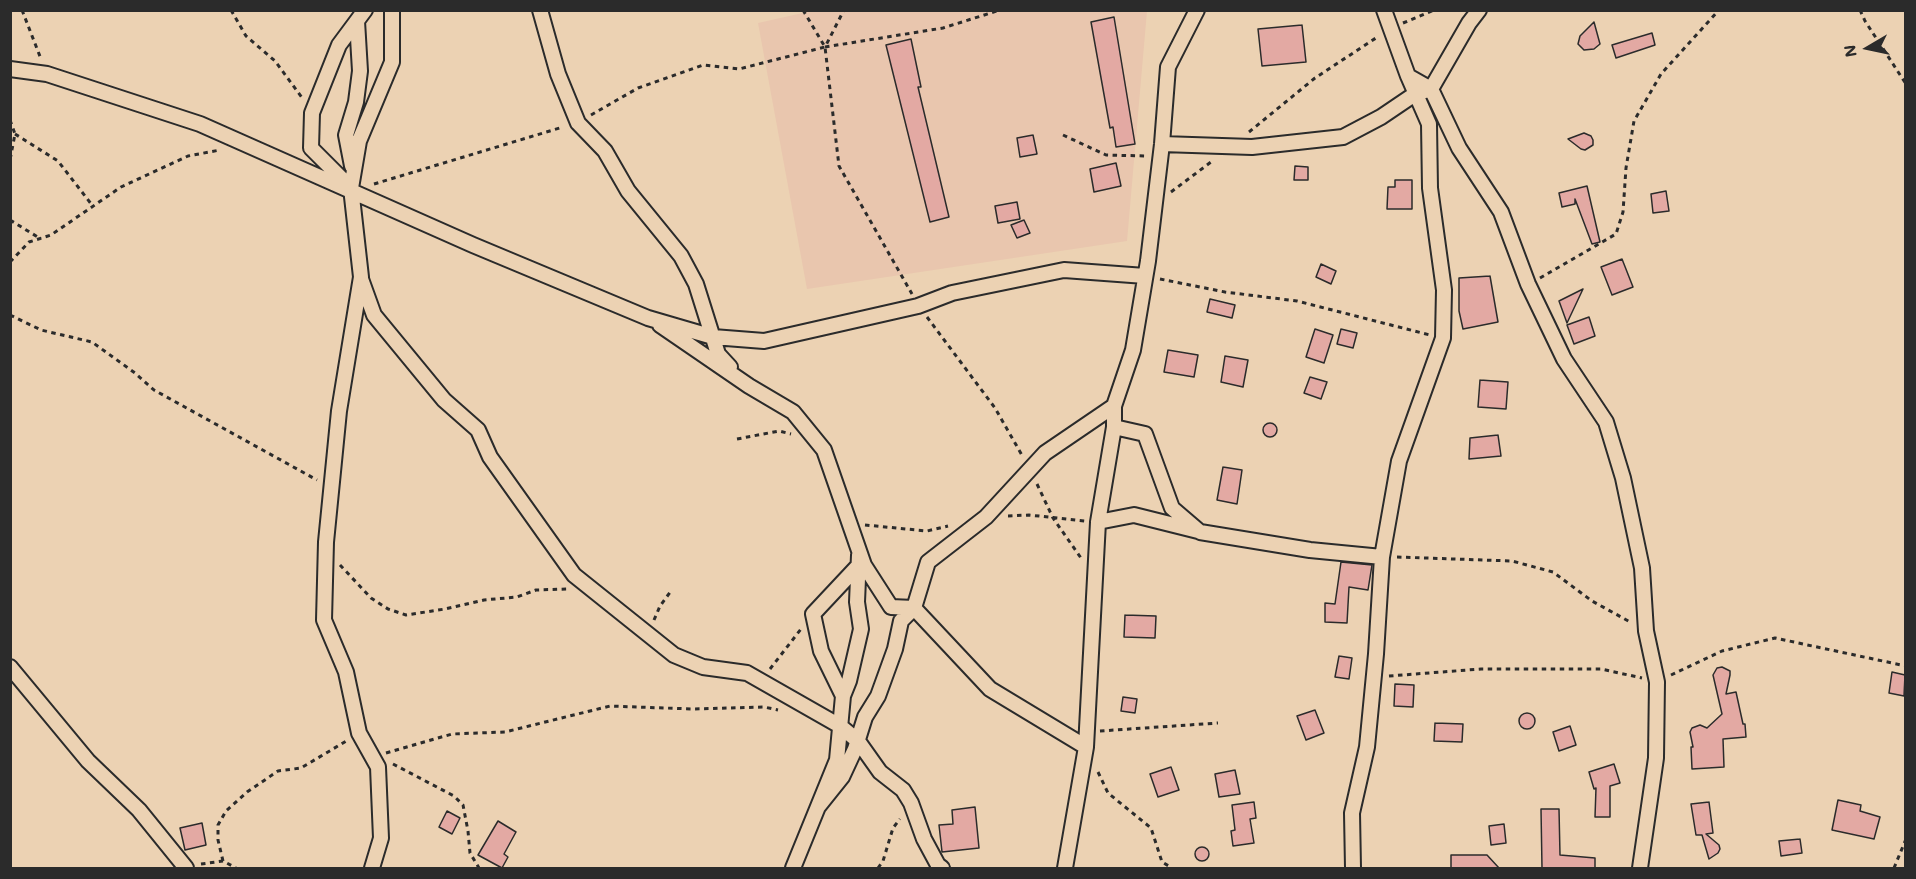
<!DOCTYPE html>
<style>
body{margin:0}
#map{position:relative;width:1916px;height:879px;overflow:hidden;background:#ecd2b3;font-family:Mali,sans-serif}
canvas{display:block}
.frame{position:absolute;inset:0;border:12px solid #2b2b2b;pointer-events:none}
.north{position:absolute;left:1838px;top:18px;width:60px;height:60px;-webkit-text-stroke:4px #ecd2b3;paint-order:stroke;rotate:261deg;font-size:16px;font-weight:700;line-height:24px;text-align:center;color:#2b2b2b}
.north::after{content:'';display:block;margin:auto;width:21px;height:27px;background:#2b2b2b;clip-path:polygon(50% 0,100% 100%,50% 72%,0 100%)}
</style>
<div id="map">
<canvas width="1916" height="879"></canvas>
<div class="frame"></div>
<div class="north">N</div>
</div>
<script>
const g = document.querySelector('canvas').getContext('2d');
g.lineJoin = 'round';
function fill(path, color) { g.fillStyle = color; g.fill(path, 'evenodd'); }
const shape = rows => new Path2D(rows.map(r => 'M' + r).join(''));
function strokePath(path, color, width, dash) { g.strokeStyle = color; g.lineWidth = width; g.lineCap = dash ? 'butt' : 'round'; g.setLineDash(dash || []); g.stroke(path); }
fill(shape([
 [816,10,1147,11,1127,241,807,289,758,23]
]), '#e9c6ae');
const building = shape([
 [1114,17,1135,144,1116,147,1113,127,1110,128,1091,22,1114,17],
 [1594,22,1600,44,1594,49,1584,50,1578,44,1580,36,1594,22],
 [1302,25,1306,62,1262,66,1258,29,1302,25],
 [1652,33,1655,45,1616,58,1612,45,1652,33],
 [911,39,921,87,918,87,949,217,930,222,886,45,911,39],
 [1584,133,1591,136,1593,140,1593,145,1585,150,1581,149,1568,139,1584,133],
 [1033,135,1037,154,1020,157,1017,138,1033,135],
 [1116,163,1121,186,1094,192,1090,169,1116,163],
 [1295,166,1308,167,1308,180,1294,180,1295,166],
 [1395,180,1412,180,1412,209,1387,209,1388,187,1395,187,1395,180],
 [1587,186,1600,242,1592,244,1575,199,1575,204,1562,207,1559,193,1587,186],
 [1666,191,1669,211,1653,213,1651,194,1666,191],
 [1017,202,1020,219,998,223,995,206,1017,202],
 [1024,220,1030,233,1017,238,1011,225,1024,220],
 [1622,259,1633,287,1612,295,1601,267,1622,259],
 [1321,264,1336,271,1331,284,1316,277,1321,264],
 [1490,276,1498,322,1463,329,1459,311,1459,278,1490,276],
 [1583,289,1567,323,1559,301,1583,289],
 [1210,299,1235,305,1232,318,1207,312,1210,299],
 [1589,317,1595,336,1574,344,1567,325,1589,317],
 [1315,329,1333,335,1324,363,1306,357,1315,329],
 [1341,329,1357,333,1353,348,1337,344,1341,329],
 [1168,350,1198,355,1194,377,1164,372,1168,350],
 [1225,356,1248,360,1243,387,1221,382,1225,356],
 [1310,377,1327,382,1321,399,1304,393,1310,377],
 [1480,380,1508,382,1506,409,1478,407,1480,380],
 '1263 430a7 7 0 1 1 14 0a7 7 0 1 1-14 0Z',
 [1498,435,1501,456,1469,459,1470,438,1498,435],
 [1223,467,1242,470,1237,504,1217,500,1223,467],
 [1341,562,1372,565,1368,590,1349,587,1347,623,1325,622,1325,603,1335,604,1341,562],
 [1125,615,1156,616,1155,638,1124,637,1125,615],
 [1339,656,1352,658,1349,679,1335,677,1339,656],
 [1722,667,1730,671,1730,675,1726,694,1736,692,1743,724,1745,724,1746,737,1723,739,1724,767,1692,769,1691,747,1693,747,1690,732,1692,728,1700,725,1707,728,1722,714,1713,675,1717,668,1722,667],
 [1892,672,1905,675,1904,696,1889,693,1892,672],
 [1395,684,1414,685,1413,707,1394,706,1395,684],
 [1123,697,1137,699,1135,713,1121,711,1123,697],
 [1315,710,1324,733,1306,740,1297,716,1315,710],
 '1519 721a8 8 0 1 1 16 0a8 8 0 1 1-16 0Z',
 [1435,723,1463,724,1462,742,1434,741,1435,723],
 [1570,726,1576,745,1559,751,1553,732,1570,726],
 [1614,764,1620,783,1610,786,1610,817,1595,817,1596,788,1594,789,1589,772,1614,764],
 [1171,767,1179,790,1158,797,1150,774,1171,767],
 [1235,770,1240,794,1219,797,1215,774,1235,770],
 [1838,800,1861,805,1860,811,1880,817,1874,839,1832,830,1838,800],
 [1254,802,1256,818,1250,819,1254,843,1233,846,1231,831,1235,830,1232,805,1254,802],
 [1709,802,1713,833,1706,834,1719,845,1720,849,1718,853,1709,859,1702,835,1696,835,1691,804,1709,802],
 [975,807,979,848,942,852,939,825,953,824,952,810,975,807],
 [1541,809,1559,809,1560,855,1595,858,1595,868,1542,868,1541,809],
 [447,811,460,818,452,834,439,827,447,811],
 [498,821,516,832,504,854,508,857,502,868,478,855,498,821],
 [202,823,206,845,185,850,180,828,202,823],
 [1504,824,1506,843,1491,845,1489,826,1504,824],
 [1800,839,1802,853,1781,856,1779,841,1800,839],
 '1195 854a7 7 0 1 1 14 0a7 7 0 1 1-14 0Z',
 [1451,855,1487,855,1499,868,1451,868,1451,855]
]);
fill(building, '#e3a9a3');
strokePath(building, '#2b2b2b', 1.5);
const minor = shape([
 [540,10,558,74,578,123,605,151,628,191,681,256,696,284,718,354,730,367],
 [10,69,47,74,200,124,473,245,648,318,713,337,764,341,918,306,952,293,1064,270,1145,276],
 [1408,76,1431,89,1459,148,1501,212,1528,284,1564,359,1606,422,1623,478,1642,568,1646,631,1657,682,1656,758,1640,868],
 [1162,144,1252,147,1343,137,1381,117,1415,94,1431,89,1469,23,1479,10],
 [352,166,346,135,356,102,360,71,357,21],
 [349,186,311,148,312,113,339,45,365,10],
 [361,279,374,315,444,400,478,430,490,457,574,575,674,655,703,667,747,673,840,726,858,741,880,772,903,790,911,803,924,839,938,865,942,868],
 [660,325,749,386,793,412,824,450,864,565,891,607,914,608,990,689,1086,747],
 [1114,427,1145,434,1172,508,1200,532,1310,550,1382,557],
 [1098,522,1134,515,1198,531],
 [10,667,88,761,139,810,186,868],
 [843,696,821,651,813,614,858,566],
 [818,807,842,777,855,749,865,717,878,696,895,649,901,621,914,608,928,562,986,517,1045,453,1114,406],
 [372,868,381,838,378,767,359,733,346,672,324,620,326,542,339,411,361,277,351,188,359,141,392,62,392,10],
 [793,868,837,760,843,696,849,681,861,629,857,602,859,555],
 [1065,868,1086,747,1098,522,1114,427,1114,406,1133,350,1148,261,1162,144,1168,67,1197,10],
 [1353,868,1352,813,1367,747,1376,654,1382,557,1399,461,1443,338,1444,290,1430,188,1429,124,1408,76,1384,10]
]);
strokePath(minor, '#2b2b2b', 18);
strokePath(shape([
 [22,10,41,59],
 [231,10,246,36,275,61,303,99],
 [803,10,825,47,839,166,912,294],
 [1860,10,1865,21,1906,84],
 [1403,23,1434,10],
 [825,47,943,28,1000,10],
 [591,115,638,88,703,65,739,69,825,47,844,10],
 [10,120,15,134,10,160],
 [1249,132,1315,78,1379,36],
 [15,134,58,161,92,205],
 [1063,135,1106,155,1147,156],
 [374,184,563,127],
 [1171,192,1211,162],
 [10,220,41,239],
 [10,262,29,242,51,235,121,187,188,156,220,150],
 [1540,278,1616,234,1623,212,1626,168,1634,121,1661,74,1719,10],
 [1160,279,1225,292,1297,301,1430,335],
 [10,315,41,330,92,342,135,373,154,390,317,480],
 [927,317,995,408,1023,457],
 [737,439,779,431,791,434],
 [1037,484,1053,518,1081,558],
 [1008,516,1029,515,1085,521],
 [865,525,927,531,948,526],
 [1397,557,1512,561,1553,572,1592,601,1632,623],
 [340,565,371,598,388,609,406,615,445,609,484,600,517,597,536,590,567,589],
 [654,620,660,606,671,591],
 [770,669,801,629],
 [1671,675,1722,651,1775,638,1906,666],
 [1389,676,1481,669,1601,669,1642,678],
 [1100,731,1218,723],
 [386,753,452,734,505,732,610,706,692,709,764,707,778,710],
 [393,764,454,796,463,805,468,831,470,853,479,868],
 [1098,772,1108,793,1151,828,1162,862,1172,868],
 [223,861,218,840,218,825,226,811,247,792,278,771,301,768,348,740],
 [201,864,223,861,236,868],
 [878,868,883,861,893,828,900,819],
 [1894,868,1906,839]
]), '#2b2b2b', 3, [4.5, 4.5]);
strokePath(minor, '#ecd2b3', 14);
</script>
